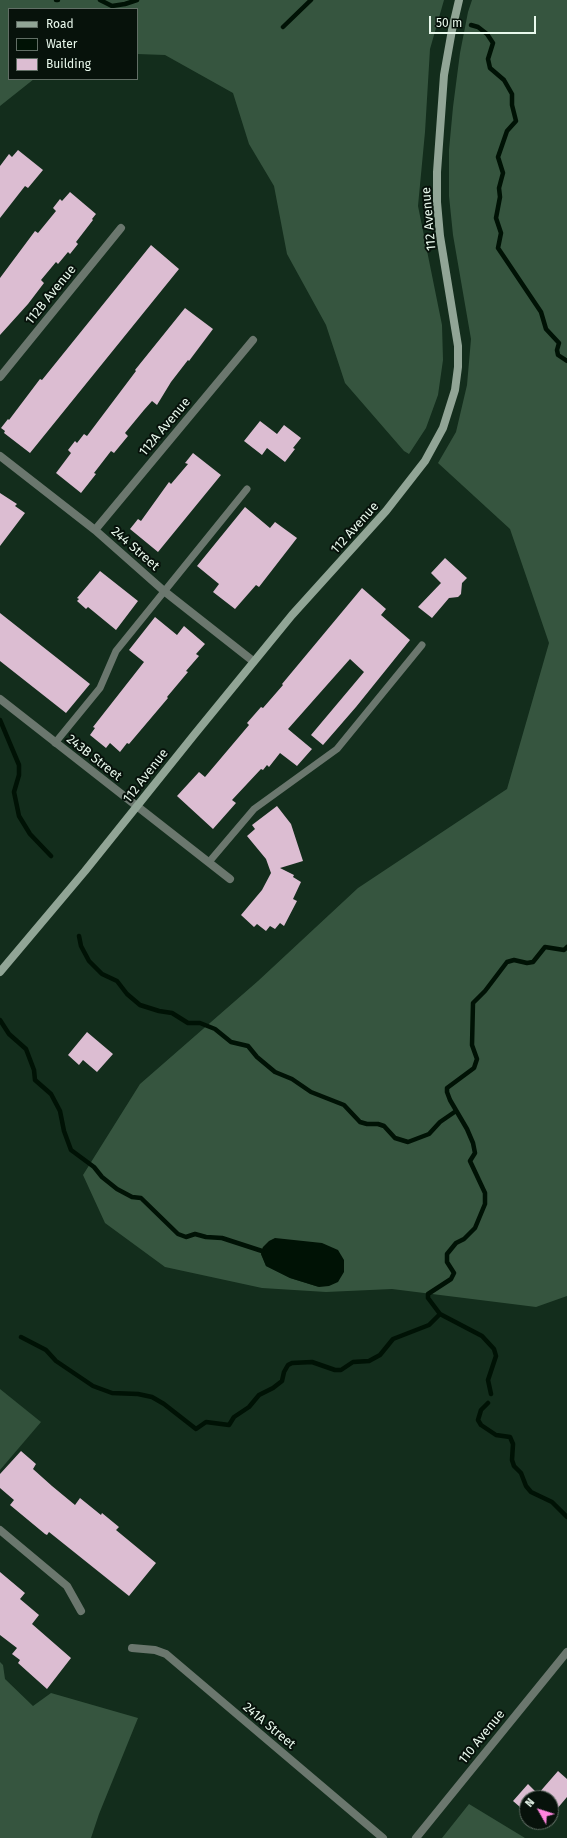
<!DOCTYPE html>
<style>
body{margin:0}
#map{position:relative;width:567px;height:1838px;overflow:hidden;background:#132d1c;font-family:"Fira Sans",sans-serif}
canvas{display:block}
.legend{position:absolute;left:8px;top:8px;width:130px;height:72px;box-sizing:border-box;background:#07120b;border:1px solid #616e65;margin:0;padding:5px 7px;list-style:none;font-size:12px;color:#e9f9ed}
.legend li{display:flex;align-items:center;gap:8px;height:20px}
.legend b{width:20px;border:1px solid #616e65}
.north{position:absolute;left:519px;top:1790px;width:40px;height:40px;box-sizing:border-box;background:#07120b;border:1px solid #616e65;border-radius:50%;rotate:309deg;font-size:11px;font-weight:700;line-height:16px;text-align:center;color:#e9f9ed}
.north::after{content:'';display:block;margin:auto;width:14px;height:18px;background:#ff85df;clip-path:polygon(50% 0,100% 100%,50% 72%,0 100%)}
.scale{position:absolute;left:429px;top:16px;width:107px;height:18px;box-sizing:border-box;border:2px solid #e9f9ed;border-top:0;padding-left:5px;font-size:12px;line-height:14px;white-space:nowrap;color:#e9f9ed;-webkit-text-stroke:3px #07120b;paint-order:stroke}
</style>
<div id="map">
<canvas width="567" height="1838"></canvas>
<ul class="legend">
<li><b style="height:5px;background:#91a596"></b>Road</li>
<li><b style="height:11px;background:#001205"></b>Water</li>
<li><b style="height:11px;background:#dcbdd2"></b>Building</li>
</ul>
<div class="north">N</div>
<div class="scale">50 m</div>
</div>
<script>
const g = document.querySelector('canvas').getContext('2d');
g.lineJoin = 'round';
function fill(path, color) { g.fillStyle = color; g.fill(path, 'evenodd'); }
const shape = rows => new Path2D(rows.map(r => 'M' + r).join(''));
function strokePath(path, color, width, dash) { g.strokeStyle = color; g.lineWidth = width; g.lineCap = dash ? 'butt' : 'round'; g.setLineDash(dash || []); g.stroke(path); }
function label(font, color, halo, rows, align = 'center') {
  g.font = font + ' "Fira Sans",sans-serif'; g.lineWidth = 4; g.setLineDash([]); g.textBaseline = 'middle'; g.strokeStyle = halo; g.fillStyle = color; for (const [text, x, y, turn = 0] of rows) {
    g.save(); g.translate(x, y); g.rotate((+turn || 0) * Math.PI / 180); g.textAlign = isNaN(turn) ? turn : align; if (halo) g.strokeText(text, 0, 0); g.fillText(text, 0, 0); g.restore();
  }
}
fill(shape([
 [0,1389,41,1422,0,1470]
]), '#32513b');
fill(shape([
 [0,0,444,0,430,49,425,132,418,206,442,325,443,360,438,395,426,428,409,454,404,451,345,383,326,325,287,254,274,186,249,144,233,93,165,55,137,54,137,9,9,9,9,79,34,79,0,106],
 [472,0,567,0,567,1296,536,1307,392,1289,326,1292,262,1288,165,1267,105,1223,83,1175,140,1084,258,981,358,888,507,789,549,643,510,529,438,463,456,432,467,385,471,339,453,235,449,196,449,150,453,107,460,53,468,12],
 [263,1247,319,1287,290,1278,266,1266,261,1254],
 [0,1662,3,1665,5,1679,33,1706,51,1693,138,1718,99,1814,91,1838,0,1838],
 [469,1804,525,1838,442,1838]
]), '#36553f');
fill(shape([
 [275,1238,322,1243,338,1250,344,1260,344,1272,338,1282,329,1286,319,1287,290,1278,266,1266,261,1254,263,1247,269,1241]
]), '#001205');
strokePath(shape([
 [56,0,58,0],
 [100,0,112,6,125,4,137,0],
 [471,25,478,27,487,34,493,43,488,59,490,68,504,80,512,94,512,105,516,121,507,131,498,157,503,173,499,188,500,197,496,218,501,233,498,248,541,312,546,329,559,343,557,350,558,355,567,361],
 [283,27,311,0],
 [0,720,19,765,19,775,14,792,19,816,30,834,51,856],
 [79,936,81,946,89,961,102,974,117,981,127,994,140,1005,159,1011,172,1013,188,1023,200,1023,215,1029,231,1042,248,1046,257,1057,275,1072,292,1079,311,1092,344,1105,360,1122,367,1124,378,1124,384,1126,395,1138,408,1142,429,1134,440,1122,456,1111],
 [0,1020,9,1034,26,1049,34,1070,35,1080,51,1094,60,1111,64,1131,71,1150,94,1167,102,1177,117,1189,132,1197,141,1198,178,1234,186,1237,195,1234,206,1237,222,1238,262,1251],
 [21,1337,46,1350,56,1361,93,1386,112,1393,138,1394,152,1397,164,1404,196,1429,206,1422,229,1425,234,1417,249,1407,259,1395,273,1388,282,1381,284,1372,288,1365,292,1363,312,1362,335,1370,341,1370,353,1362,369,1361,380,1355,393,1339,429,1325,440,1314],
 [491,1394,488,1380,496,1356,494,1349,482,1336,440,1314,428,1298,428,1294,451,1279,454,1273,447,1262,447,1254,456,1243,464,1239,475,1228,485,1204,485,1193,470,1161,475,1153,473,1143,467,1129,450,1100,447,1092,447,1088,474,1068,477,1059,472,1045,473,1003,485,991,507,962,514,960,527,963,533,962,545,947,564,950,567,947],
 [488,1403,481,1410,478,1420,481,1425,496,1435,510,1437,513,1444,512,1460,514,1466,521,1473,526,1486,531,1492,552,1502,567,1517]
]), '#001205', 4.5);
fill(shape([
 [18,150,43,170,28,188,25,186,0,218,0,166,9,154,12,157],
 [70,192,96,214,92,219,93,220,76,242,78,244,70,254,68,252,58,264,56,262,41,280,44,283,28,304,0,335,0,278,35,231,38,233,56,211,53,208,60,199,62,201],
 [151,245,179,269,30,453,4,433,5,431,1,428,8,419,9,420,40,379,42,380],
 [185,308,213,329,189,361,188,360,171,382,157,405,152,401,144,410,125,433,128,436,114,453,111,451,94,473,96,474,81,493,56,473,71,453,68,450,75,441,77,443,84,434,87,436,136,371,135,370],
 [260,421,277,434,284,425,301,438,293,448,295,449,285,462,267,448,262,455,244,441],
 [193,453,221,475,158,552,130,529,138,519,141,521,169,482,171,484,188,464,185,463],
 [0,493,17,504,15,506,25,513,0,546],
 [245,507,270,528,275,522,297,538,259,587,256,585,235,609,213,592,219,584,197,566],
 [445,558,467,578,462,583,461,594,458,597,449,598,432,618,418,607,441,583,431,573],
 [100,571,138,601,116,630,88,607,86,609,77,601,79,599,77,598],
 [362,588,386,609,381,615,410,640,356,707,323,745,311,735,364,672,350,659,288,729,312,749,297,766,280,753,269,767,267,765,263,770,261,769,232,800,236,803,213,829,177,796,199,772,205,777,249,725,247,723,261,707,263,708,283,685,282,684],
 [0,613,90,684,66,713,0,661],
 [155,617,177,635,184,626,205,644,196,654,199,656,186,671,188,672,167,697,168,698,129,744,127,743,120,752,110,743,106,748,90,735,95,728,93,727,144,662,129,650],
 [277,806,291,824,303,861,280,868,294,875,293,877,301,882,293,899,297,901,284,926,280,923,275,929,270,926,266,931,257,924,254,927,241,915,262,890,271,873,266,859,247,836,255,829,252,825],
 [87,1032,113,1054,97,1072,83,1060,79,1065,68,1055],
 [21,1451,36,1464,33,1469,52,1486,75,1505,80,1498,101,1515,102,1513,119,1527,116,1530,156,1563,129,1596,49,1532,47,1535,45,1534,10,1505,14,1500,0,1488,0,1474],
 [0,1572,25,1593,20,1599,39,1615,32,1624,71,1658,47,1689,18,1663,20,1660,12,1654,17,1648,0,1635],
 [558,1771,567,1779,567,1797,551,1816,551,1798,527,1798,527,1813,513,1801,528,1784,538,1794]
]), '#dcbdd2');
strokePath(shape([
 [55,743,100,688,116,651,247,489],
 [209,862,254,809,337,749,422,645]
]), '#6b776e', 7);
strokePath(shape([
 [0,377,121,228],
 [0,456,95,530,164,591,253,661],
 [95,530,253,340],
 [0,699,230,879],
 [0,1530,67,1586,81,1611],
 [132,1648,155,1650,166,1654,383,1838],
 [416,1838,567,1652]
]), '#6b776e', 8);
strokePath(shape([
 [0,972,85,871,194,735,292,615,386,511,425,461,443,428,455,390,458,367,458,346,440,236,437,202,437,172,444,75,452,30,459,0]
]), '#91a596', 8);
label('13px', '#e9f9ed', '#07120b', [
 ["112 Avenue",429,219,-95],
 ["112B Avenue",51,295,-51],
 ["112A Avenue",165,427,-50],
 ["112 Avenue",355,528,-48],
 ["244 Street",135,549,41],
 ["243B Street",94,758,38],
 ["112 Avenue",146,776,-52],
 ["241A Street",269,1726,40],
 ["110 Avenue",482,1737,-51]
]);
</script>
